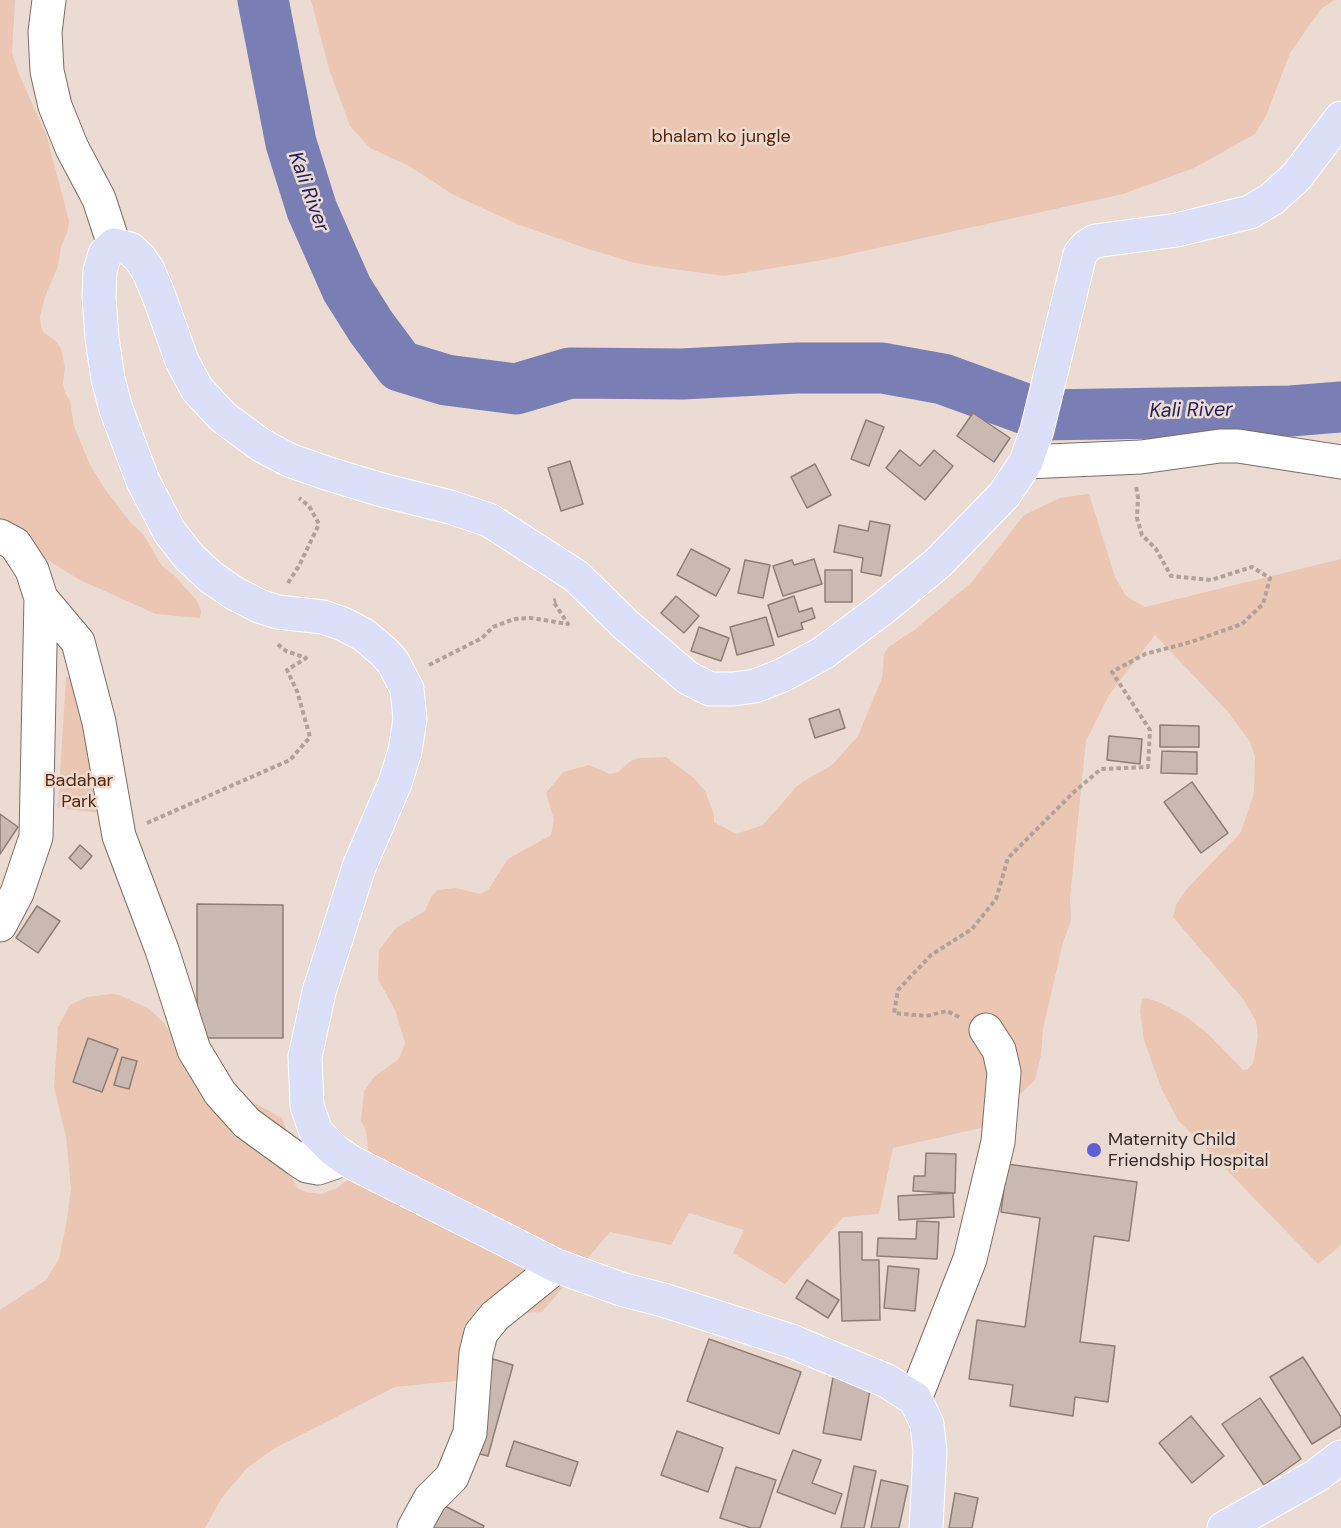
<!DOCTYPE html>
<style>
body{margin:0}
canvas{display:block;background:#ecdbd2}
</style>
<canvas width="1341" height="1528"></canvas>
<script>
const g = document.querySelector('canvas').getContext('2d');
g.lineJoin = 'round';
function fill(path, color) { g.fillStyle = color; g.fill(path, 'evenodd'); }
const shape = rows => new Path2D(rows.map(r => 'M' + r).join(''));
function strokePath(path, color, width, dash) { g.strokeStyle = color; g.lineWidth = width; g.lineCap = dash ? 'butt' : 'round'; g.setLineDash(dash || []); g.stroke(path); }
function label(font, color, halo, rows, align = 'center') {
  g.font = font + ' "DM Sans",sans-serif'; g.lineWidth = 5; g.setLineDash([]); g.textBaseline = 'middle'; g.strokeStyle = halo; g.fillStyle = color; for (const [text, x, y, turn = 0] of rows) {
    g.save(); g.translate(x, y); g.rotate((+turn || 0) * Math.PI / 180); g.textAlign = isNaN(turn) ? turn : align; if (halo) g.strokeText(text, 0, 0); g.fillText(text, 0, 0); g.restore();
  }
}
fill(shape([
 [0,0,15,0,12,53,19,74,47,137,69,221,68,230,61,247,58,266,45,297,40,317,41,326,44,333,56,341,61,349,65,367,63,383,65,393,70,401,74,426,89,463,104,488,131,523,143,534,162,566,175,576,197,601,201,611,200,618,156,614,80,580,41,556,0,523],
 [311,0,1334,0,1321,9,1290,53,1266,116,1255,134,1194,168,1123,194,823,260,724,276,652,266,631,262,585,248,517,224,454,195,409,166,370,148,350,126,329,69],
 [1089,494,1115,577,1126,596,1145,607,1341,559,1341,1245,1318,1264,1178,1120,1161,1088,1144,1040,1140,1011,1142,1000,1145,998,1159,1002,1187,1017,1208,1034,1243,1070,1248,1069,1253,1063,1258,1037,1256,1021,1243,999,1173,917,1176,905,1186,890,1241,832,1254,793,1255,757,1250,742,1229,713,1155,635,1109,695,1086,741,1070,898,1071,921,1063,942,1043,1029,1041,1055,1035,1080,985,1127,893,1148,879,1214,843,1217,785,1284,733,1253,744,1230,689,1213,671,1245,610,1232,542,1312,507,1314,465,1380,395,1387,275,1448,247,1468,221,1499,205,1528,0,1528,0,1310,46,1280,59,1259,66,1225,71,1189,66,1137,54,1087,58,1027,70,1005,87,997,112,994,119,995,148,1008,164,1023,181,1050,242,1096,282,1118,293,1147,288,1169,297,1188,306,1192,321,1194,337,1188,365,1166,368,1148,366,1130,361,1121,364,1091,375,1076,399,1059,405,1043,395,1010,378,979,379,950,396,928,425,911,432,895,438,890,456,888,480,894,488,890,508,859,551,835,554,820,546,793,563,772,589,765,610,774,618,772,631,761,639,758,666,757,694,778,705,791,714,815,714,822,736,834,763,825,796,787,804,781,832,765,858,736,882,678,884,654,888,647,913,631,971,583,1024,515,1060,498],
 [66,677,80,678,100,813,58,808]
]), '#ebc6b3');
strokePath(shape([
 [263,0,291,143,312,210,347,289,371,327,400,366,446,380,516,389,570,373,682,374,797,368,882,368,943,379,1042,415,1291,411,1341,407]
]), '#797fb4', 51);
const building = shape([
 [973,413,1010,438,994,462,957,436,973,413],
 [866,420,884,427,869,466,851,459,866,420],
 [900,450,920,466,934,450,953,466,925,500,886,468,900,450],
 [570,461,583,504,561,511,548,468,570,461],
 [815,464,831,495,807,508,791,477,815,464],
 [870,521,890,525,881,576,861,572,863,558,834,552,839,525,868,531,870,521],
 [691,549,730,569,716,596,677,575,691,549],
 [814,559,822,584,783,596,773,566,792,560,794,565,814,559],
 [745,560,770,565,763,598,738,593,745,560],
 [825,570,852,570,852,602,825,602,825,570],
 [676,596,699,616,684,633,661,613,676,596],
 [794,596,799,612,812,608,815,618,801,623,803,629,778,637,768,605,794,596],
 [766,617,774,645,737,655,730,627,766,617],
 [699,627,729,638,721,661,691,651,699,627],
 [839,709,845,728,815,738,809,719,839,709],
 [1160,725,1199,726,1199,747,1160,747,1160,725],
 [1109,736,1142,739,1140,764,1107,760,1109,736],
 [1162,751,1197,752,1197,774,1161,773,1162,751],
 [1192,782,1228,833,1201,853,1164,802,1192,782],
 [0,814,18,827,0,854,0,814],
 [80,845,92,856,81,869,69,858,80,845],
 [197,904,283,905,283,1038,197,1038,197,904],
 [37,906,60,921,38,953,16,938,37,906],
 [88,1038,118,1049,102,1092,73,1082,88,1038],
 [122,1057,137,1061,129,1089,114,1085,122,1057],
 [926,1153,956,1154,955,1193,913,1191,914,1176,925,1176,926,1153],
 [1007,1164,1137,1182,1129,1241,1094,1236,1080,1342,1115,1346,1108,1402,1075,1397,1073,1416,1010,1406,1013,1385,969,1379,977,1320,1025,1327,1040,1218,1001,1212,1007,1164],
 [953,1193,954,1217,899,1220,898,1196,953,1193],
 [917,1221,939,1222,937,1259,877,1256,878,1238,916,1239,917,1221],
 [839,1232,862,1232,862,1260,879,1260,880,1320,842,1321,839,1232],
 [888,1266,919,1269,915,1311,884,1308,888,1266],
 [807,1280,839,1300,828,1318,796,1298,807,1280],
 [709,1339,801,1372,779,1434,687,1401,709,1339],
 [1303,1357,1341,1417,1341,1426,1312,1444,1270,1377,1303,1357],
 [493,1359,513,1365,488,1456,468,1451,493,1359],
 [834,1372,872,1379,861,1440,823,1433,834,1372],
 [1260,1398,1301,1459,1264,1485,1222,1424,1260,1398],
 [1191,1416,1224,1456,1192,1483,1159,1443,1191,1416],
 [677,1431,723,1448,708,1492,661,1475,677,1431],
 [514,1441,578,1462,570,1486,506,1466,514,1441],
 [793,1450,821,1460,812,1483,842,1494,835,1514,777,1492,793,1450],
 [854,1466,876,1471,864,1528,841,1528,854,1466],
 [736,1467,776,1480,760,1528,751,1528,720,1518,736,1467],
 [881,1480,908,1486,899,1528,871,1528,881,1480],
 [955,1493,978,1498,972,1528,949,1528,955,1493],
 [441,1504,484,1526,483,1528,429,1528,441,1504]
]);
fill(building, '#cab9b1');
strokePath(building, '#8e7e77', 1.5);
const minor = shape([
 [49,0,45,32,47,71,55,106,72,148,99,199,114,245],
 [1026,462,1141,457,1220,446,1238,446,1341,462],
 [0,536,15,544,32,570,41,598,36,837,17,893,0,925],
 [41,598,78,642,99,722,119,836,162,950,194,1050,220,1093,247,1123,298,1160,307,1166,318,1168,333,1163,336,1157,335,1151],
 [915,1399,970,1259,998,1142,1004,1072,999,1050,986,1030],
 [414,1528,430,1499,452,1477,470,1433,476,1353,481,1333,495,1316,557,1266]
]);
const major = shape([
 [926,1528,930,1451,927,1424,915,1399,887,1381,791,1341,663,1300,621,1289,557,1266,351,1162,335,1151,316,1132,307,1106,305,1057,319,992,359,867,395,783,405,751,410,719,407,689,393,662,384,652,364,635,343,624,323,617,278,612,259,606,234,593,212,578,190,558,169,531,143,481,116,409,108,379,102,338,99,296,100,271,105,254,114,245,130,249,139,257,148,270,159,296,182,361,197,389,223,417,261,445,289,460,326,473,382,490,450,507,489,520,576,576,626,625,688,678,710,689,733,689,755,686,783,675,823,653,882,609,938,563,1004,495,1026,462,1037,430,1080,254,1087,246,1095,241,1177,230,1250,212,1272,199,1297,176,1341,118],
 [1224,1528,1316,1476,1341,1457]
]);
strokePath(minor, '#7c6d65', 35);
strokePath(major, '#fff', 35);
strokePath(shape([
 [288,583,299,566,319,524,309,506,299,498],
 [429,665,482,638,493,627,514,619,531,618,568,624,553,601,556,600],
 [147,823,290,760,310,737,297,691,287,670,306,658,286,651,276,643],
 [959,1017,947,1011,926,1016,894,1013,898,990,931,955,972,929,996,899,1008,858,1074,792,1101,769,1148,767,1150,730,1112,672,1145,654,1191,642,1242,624,1263,604,1270,578,1252,567,1211,580,1171,576,1156,549,1142,535,1137,518,1138,498,1136,486]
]), '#afa29a', 4, [4.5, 3]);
strokePath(minor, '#fff', 33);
strokePath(major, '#dcdff8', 33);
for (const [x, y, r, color] of [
 [1094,1150,8,"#5e5ed7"]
]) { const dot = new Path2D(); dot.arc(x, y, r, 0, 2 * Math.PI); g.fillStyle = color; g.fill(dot); strokePath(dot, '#ecdbd2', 2); }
label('18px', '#5a2503', '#ecdbd2', [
 ["bhalam ko jungle",721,137],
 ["Badahar",79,781],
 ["Park",79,802]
]);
label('18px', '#312a27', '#ecdbd2', [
 ["Maternity Child",1108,1140],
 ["Friendship Hospital",1108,1161]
], 'left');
label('italic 20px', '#211e5e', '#ecdbd2', [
 ["Kali River",308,192,70],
 ["Kali River",1191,411,-1]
]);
</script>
